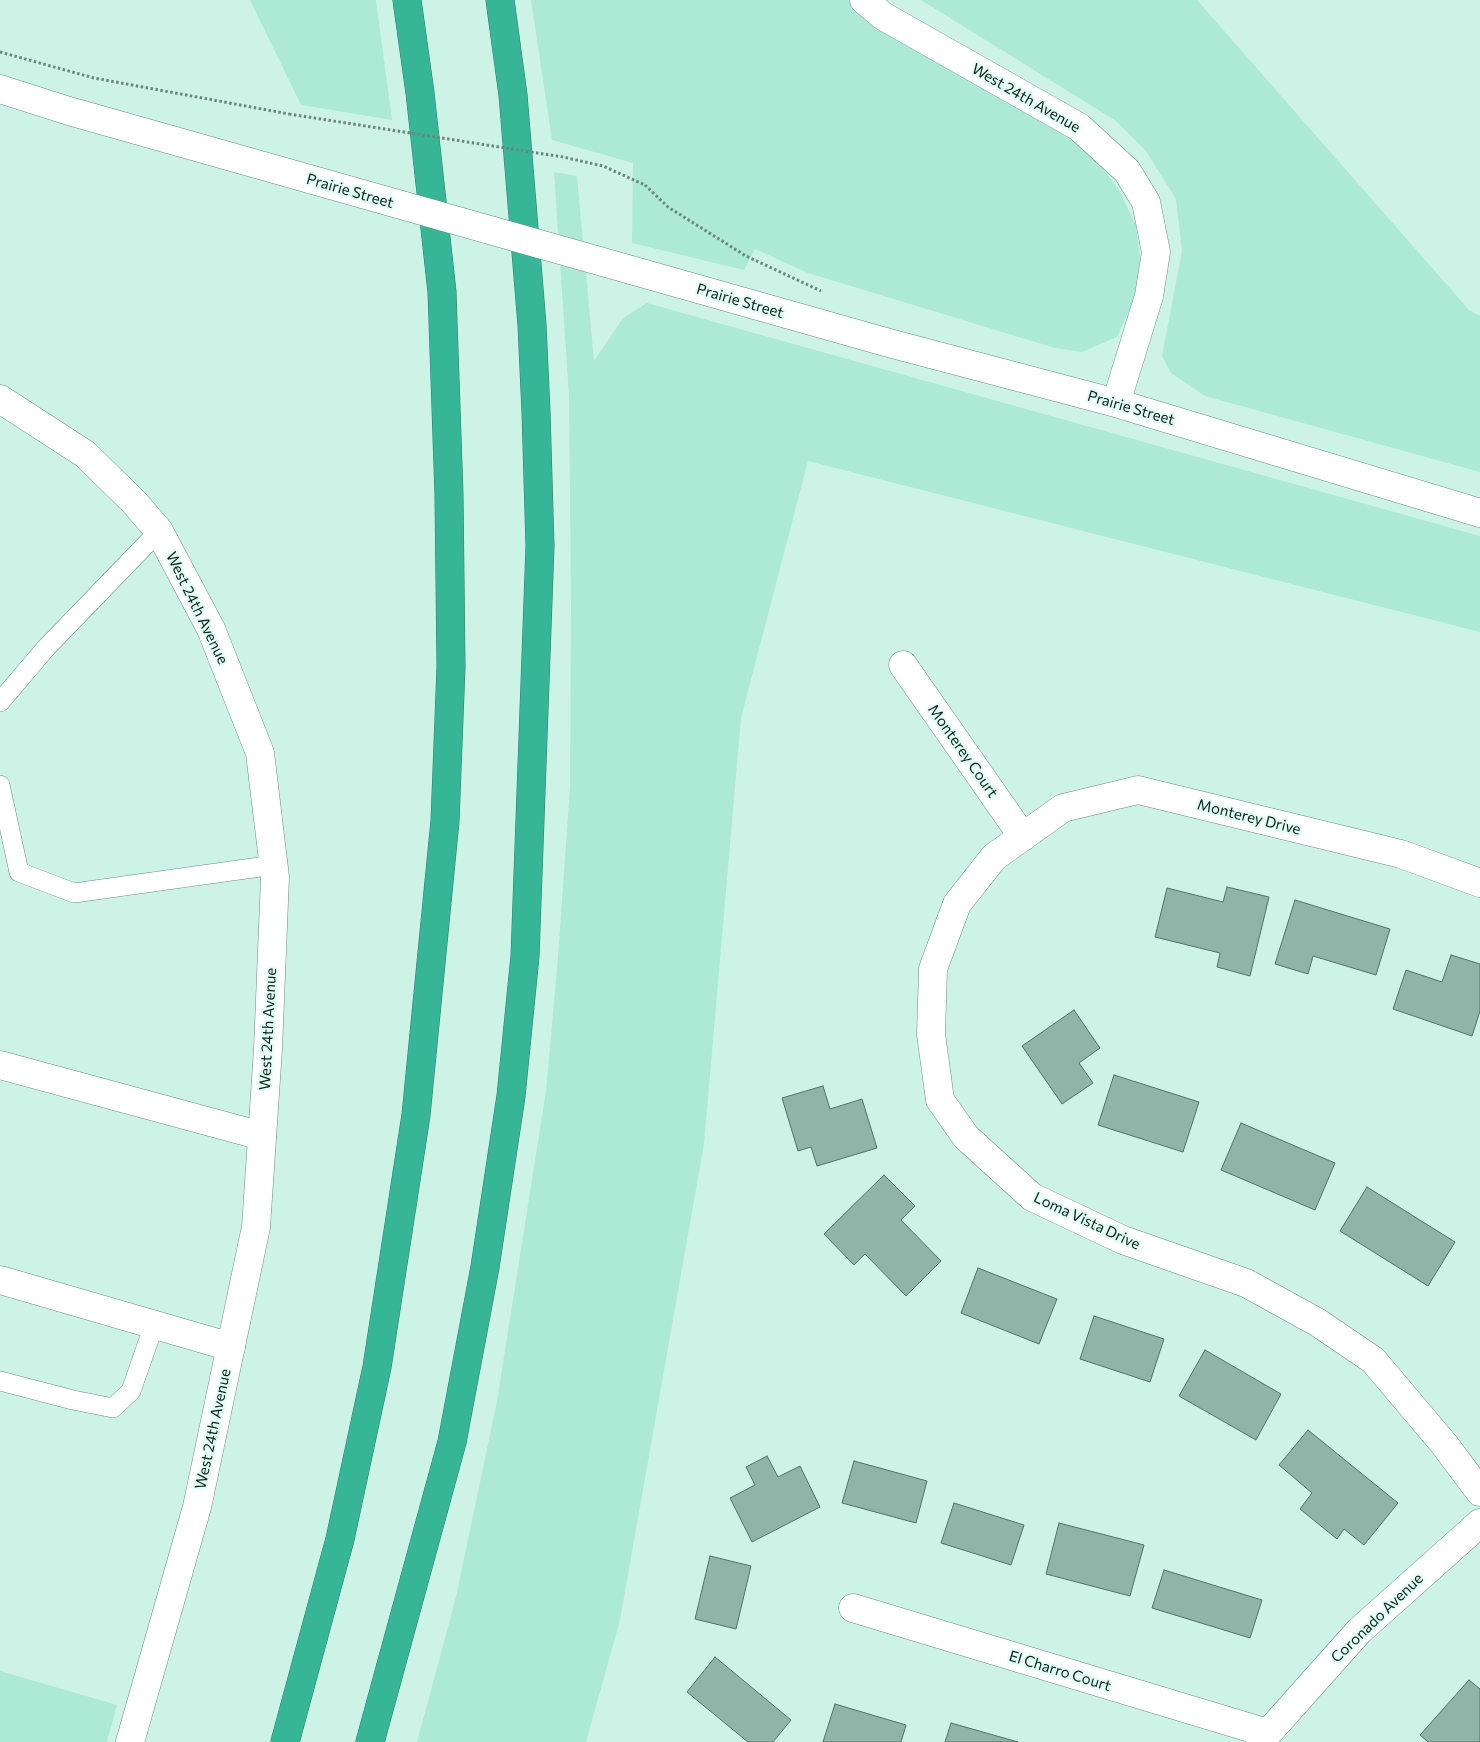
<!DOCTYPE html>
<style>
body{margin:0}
canvas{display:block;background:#cdf3e6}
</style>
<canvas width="1480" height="1742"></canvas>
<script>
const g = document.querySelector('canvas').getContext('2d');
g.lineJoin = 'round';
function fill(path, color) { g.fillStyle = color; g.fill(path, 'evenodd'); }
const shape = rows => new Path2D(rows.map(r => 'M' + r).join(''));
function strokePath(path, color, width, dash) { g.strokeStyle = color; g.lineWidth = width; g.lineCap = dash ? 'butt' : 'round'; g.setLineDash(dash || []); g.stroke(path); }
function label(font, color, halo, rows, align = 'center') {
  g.font = font + ' Commissioner,sans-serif'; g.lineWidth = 4.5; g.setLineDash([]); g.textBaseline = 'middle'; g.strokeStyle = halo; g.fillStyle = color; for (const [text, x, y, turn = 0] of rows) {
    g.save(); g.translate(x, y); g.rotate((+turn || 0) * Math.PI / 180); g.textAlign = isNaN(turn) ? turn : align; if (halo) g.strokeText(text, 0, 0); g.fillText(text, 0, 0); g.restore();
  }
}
fill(shape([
 [250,0,376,0,392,120,301,105],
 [531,0,847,0,891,30,1061,128,1093,155,1119,190,1136,226,1140,259,1136,296,1117,337,1082,352,1055,348,808,273,755,249,744,270,632,243,633,163,552,140],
 [921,0,1197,0,1469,310,1480,316,1480,472,1205,396,1171,373,1162,356,1182,251,1176,199,1146,151,1116,121],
 [554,172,577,176,594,361,623,318,647,303,1480,536,1480,632,808,461,741,718,704,1144,620,1620,586,1742,417,1742,456,1597,497,1401,546,1091,558,957,570,786,571,604,569,396],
 [0,1671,117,1705,107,1742,0,1742]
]), '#acead6');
const building = shape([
 [1227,887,1269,897,1250,976,1217,967,1220,953,1155,937,1167,888,1223,902,1227,887],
 [1295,900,1390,929,1376,975,1313,956,1308,974,1275,964,1295,900],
 [1451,955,1480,964,1480,1011,1472,1036,1393,1009,1406,970,1442,982,1451,955],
 [1074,1010,1100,1048,1079,1063,1093,1083,1062,1104,1022,1046,1074,1010],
 [1114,1075,1199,1102,1183,1152,1098,1125,1114,1075],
 [823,1086,830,1109,862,1099,877,1148,817,1166,811,1147,798,1151,782,1098,823,1086],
 [1241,1123,1335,1163,1315,1210,1221,1170,1241,1123],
 [884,1175,915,1206,901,1220,941,1261,906,1296,865,1254,854,1265,824,1234,884,1175],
 [1367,1187,1455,1242,1428,1286,1340,1231,1367,1187],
 [978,1268,1057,1299,1039,1344,961,1313,978,1268],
 [1094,1316,1164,1339,1150,1382,1080,1359,1094,1316],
 [1205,1350,1281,1394,1256,1440,1179,1396,1205,1350],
 [1308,1430,1398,1503,1364,1545,1344,1529,1337,1539,1300,1509,1312,1493,1279,1465,1308,1430],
 [767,1456,778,1477,800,1466,820,1507,752,1542,730,1498,755,1485,746,1467,767,1456],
 [854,1461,927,1481,916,1523,842,1503,854,1461],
 [954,1503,1024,1525,1011,1565,941,1543,954,1503],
 [1059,1523,1144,1545,1130,1596,1046,1574,1059,1523],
 [710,1556,751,1566,736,1629,695,1619,710,1556],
 [1164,1570,1262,1600,1250,1638,1152,1608,1164,1570],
 [715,1657,791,1720,773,1742,748,1742,687,1692,715,1657],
 [1469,1680,1480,1689,1480,1742,1428,1742,1420,1735,1469,1680],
 [835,1704,906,1725,901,1742,823,1742,835,1704],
 [951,1723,1018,1742,945,1742,951,1723]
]);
fill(building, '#90b4a8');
strokePath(building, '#517368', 1);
const service = shape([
 [0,702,45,649,159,531],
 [0,785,19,872,74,893,274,865],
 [0,1381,73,1400,113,1408,131,1391,154,1325]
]);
const minor = shape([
 [903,665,1023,837],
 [1480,883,1401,854,1138,790,1063,808,994,857,957,904,933,969,931,1034,940,1100,966,1137,1032,1197,1123,1240,1246,1283,1317,1322,1373,1360,1444,1444,1480,1492],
 [0,1065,262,1136],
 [0,1280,231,1347],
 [853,1608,1267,1733]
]);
const tertiary = shape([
 [864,0,883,16,1079,127,1127,171,1146,202,1156,252,1149,296,1116,403],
 [0,89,69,111,313,180],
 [631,270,889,343,1116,403,1480,513],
 [0,399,85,454,134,502,159,531,211,629,260,753,275,877,268,1049,256,1227,197,1507,130,1742],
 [1260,1742,1359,1631,1480,1523]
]);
const motorway = shape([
 [285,1742,340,1539,377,1367,416,1115,445,821,451,667,449,495,442,292,420,93,407,0],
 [370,1742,452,1442,485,1267,511,1096,525,956,540,546,536,412,532,325,513,95,500,0]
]);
strokePath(service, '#698d81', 20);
strokePath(minor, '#698d81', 29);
strokePath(tertiary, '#698d81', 29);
strokePath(motorway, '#2a816b', 29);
strokePath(shape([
 [0,52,94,78,289,114],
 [645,185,668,207,746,256,821,291]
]), '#6c867d', 3, [2.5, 2.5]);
strokePath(service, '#fff', 19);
strokePath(minor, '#fff', 28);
strokePath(tertiary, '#fff', 28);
strokePath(motorway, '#37b697', 28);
const tertiaryBridge = shape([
 [313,180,631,270]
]);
strokePath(tertiaryBridge, '#698d81', 29, []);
strokePath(shape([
 [289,114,563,157,603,166,645,185]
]), '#6c867d', 3, [2.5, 2.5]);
strokePath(tertiaryBridge, '#fff', 28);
label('15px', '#111f1a', '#e0fff4', [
 ["West 24th Avenue",1026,98,30],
 ["Prairie Street",350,191,16],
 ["Prairie Street",740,301,16],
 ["Prairie Street",1131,408,16],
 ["West 24th Avenue",197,608,64],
 ["Monterey Court",963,751,55],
 ["Monterey Drive",1249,817,14],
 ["West 24th Avenue",268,1029,-87],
 ["Loma Vista Drive",1087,1221,25],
 ["West 24th Avenue",213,1429,-78],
 ["Coronado Avenue",1377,1618,-44],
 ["El Charro Court",1060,1671,17]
]);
</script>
